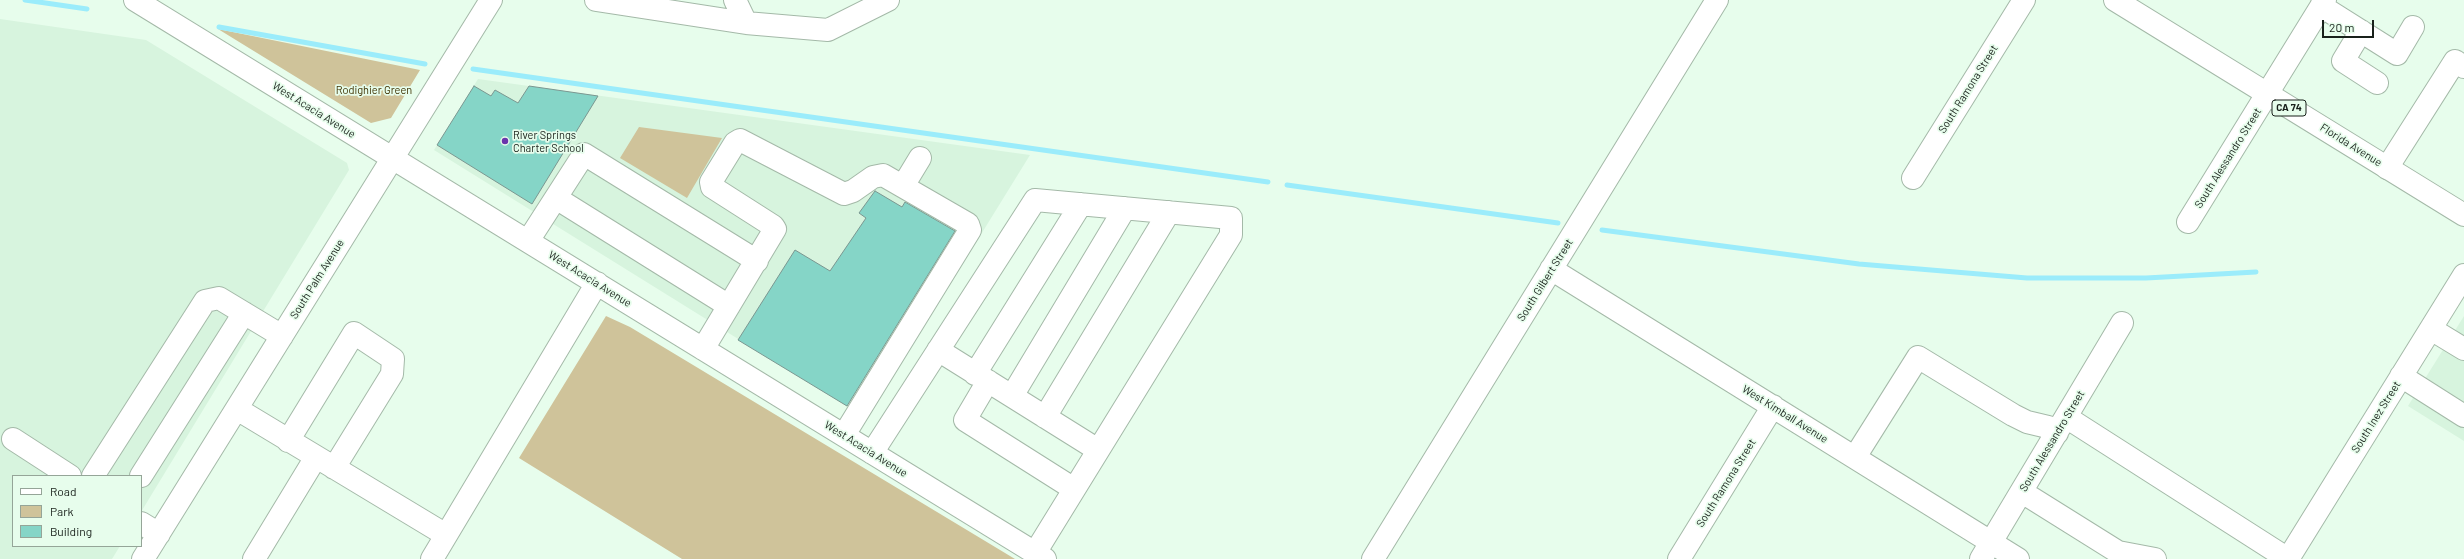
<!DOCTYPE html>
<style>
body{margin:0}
#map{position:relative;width:2464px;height:559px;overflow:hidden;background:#e7fdec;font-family:Barlow,sans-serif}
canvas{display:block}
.legend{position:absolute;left:12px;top:475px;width:130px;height:72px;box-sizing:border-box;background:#e7fdec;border:1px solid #95a598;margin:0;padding:5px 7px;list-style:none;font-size:12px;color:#19211b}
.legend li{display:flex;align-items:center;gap:8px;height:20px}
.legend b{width:20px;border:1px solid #95a598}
.scale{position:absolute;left:2322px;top:20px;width:52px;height:18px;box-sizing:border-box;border:2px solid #19211b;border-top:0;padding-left:5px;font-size:12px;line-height:14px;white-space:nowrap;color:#19211b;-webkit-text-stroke:3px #e7fdec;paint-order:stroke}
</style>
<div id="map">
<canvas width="2464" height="559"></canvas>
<ul class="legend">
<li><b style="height:5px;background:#fff"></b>Road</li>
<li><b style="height:11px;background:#cfc39a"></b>Park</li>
<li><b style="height:11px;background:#85d5c7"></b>Building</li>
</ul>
<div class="scale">20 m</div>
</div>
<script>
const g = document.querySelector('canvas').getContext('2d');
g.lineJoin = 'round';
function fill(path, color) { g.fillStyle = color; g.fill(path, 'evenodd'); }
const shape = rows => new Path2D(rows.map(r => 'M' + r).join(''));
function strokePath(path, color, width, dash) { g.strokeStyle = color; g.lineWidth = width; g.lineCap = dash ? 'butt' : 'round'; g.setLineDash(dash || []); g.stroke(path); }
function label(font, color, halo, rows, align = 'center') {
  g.font = font + ' Barlow,sans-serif'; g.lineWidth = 3.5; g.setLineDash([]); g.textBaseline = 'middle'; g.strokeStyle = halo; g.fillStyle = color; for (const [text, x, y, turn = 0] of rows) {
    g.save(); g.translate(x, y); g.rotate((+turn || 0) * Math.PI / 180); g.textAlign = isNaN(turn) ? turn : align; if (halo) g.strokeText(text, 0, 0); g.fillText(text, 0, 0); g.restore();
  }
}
fill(shape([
 [0,19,146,40,347,163,349,170,141,512,141,476,13,476,13,546,120,546,112,559,0,559],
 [478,79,1030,155,867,419,434,150],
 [2464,316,2464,441,2408,406]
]), '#d7f4de');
fill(shape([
 [218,29,420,70,391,118,371,123],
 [639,127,722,138,687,198,620,158],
 [606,316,630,327,1015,559,682,559,519,458]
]), '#cfc39a');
strokePath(shape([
 [25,0,87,9],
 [219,27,425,64],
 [473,69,1268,182],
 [1287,185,1558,223],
 [1602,230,1859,264,2027,278,2146,278,2256,272]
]), '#9becfb', 5);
const building = shape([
 [474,86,491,96,495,90,518,103,529,86,598,96,532,204,437,145,474,86],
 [875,191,902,207,905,202,955,231,847,406,738,340,795,250,830,271,866,218,859,213,875,191]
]);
fill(building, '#85d5c7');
strokePath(building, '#7b9791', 1);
const minor = shape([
 [135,0,1045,559],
 [596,0,746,23,828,30,888,0],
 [735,0,746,23],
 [2321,6,2397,54,2413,27],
 [2361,31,2343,61,2377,83],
 [2387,168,2455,61,2464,67],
 [1913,178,2024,0],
 [903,186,920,158],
 [556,198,729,306],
 [2188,222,2325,0],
 [528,241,584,154,757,261],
 [1551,269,2018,559],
 [2431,329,2464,349],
 [703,349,775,229,773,226,712,187,711,182,735,143,740,140,844,194,853,191,873,177,883,175,968,224,970,230,844,435],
 [938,350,1098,450],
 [975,374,1081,204],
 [2401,376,2464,416],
 [988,381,965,420,1074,489],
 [1012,396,1125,208],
 [237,409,446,535],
 [1045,417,1169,212],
 [2066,417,2288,559,2464,275],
 [13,439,70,476],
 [288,441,354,333,393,359,392,374,334,468],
 [872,453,1035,200,1231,218,1231,235,1035,553],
 [1855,457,1918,357,2013,415,2027,422,2048,427,2057,433],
 [93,476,205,301,219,298,282,336],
 [141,476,244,313],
 [2022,492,2118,552,2155,559],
 [141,523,159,534],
 [143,559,491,0],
 [254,559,316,457],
 [432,559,597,283],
 [1373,559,1717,0],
 [1679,559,1773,406],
 [1981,559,2122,323]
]);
const major = shape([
 [2115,0,2464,215]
]);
strokePath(minor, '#a4b9a8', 24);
strokePath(major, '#a4b9a8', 24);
strokePath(minor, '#fff', 22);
strokePath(major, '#fff', 22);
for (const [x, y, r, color] of [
 [505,141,4,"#6a35ac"]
]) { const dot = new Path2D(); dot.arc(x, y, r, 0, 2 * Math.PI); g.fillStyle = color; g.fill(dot); strokePath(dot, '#e7fdec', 1.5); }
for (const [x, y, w] of [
 [2289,108,34]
]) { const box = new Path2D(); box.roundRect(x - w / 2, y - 8, w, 16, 3); g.fillStyle = '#e7fdec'; g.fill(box); strokePath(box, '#19211b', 1); }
label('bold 10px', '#19211b', null, [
 ["CA 74",2289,108]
]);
label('11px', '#19211b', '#e7fdec', [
 ["South Ramona Street",1968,89,-58],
 ["West Acacia Avenue",314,110,32],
 ["Florida Avenue",2351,145,32],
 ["South Alessandro Street",2228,158,-58],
 ["South Palm Avenue",317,279,-58],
 ["West Acacia Avenue",590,279,32],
 ["South Gilbert Street",1545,280,-58],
 ["West Kimball Avenue",1785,414,32],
 ["South Inez Street",2376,417,-58],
 ["South Alessandro Street",2052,441,-59],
 ["West Acacia Avenue",866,449,32],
 ["South Ramona Street",1726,483,-58]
]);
label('11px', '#3e3100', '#e7fdec', [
 ["Rodighier Green",374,90]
]);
label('11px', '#19211b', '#e7fdec', [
 ["River Springs",513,135],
 ["Charter School",513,148]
], 'left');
</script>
